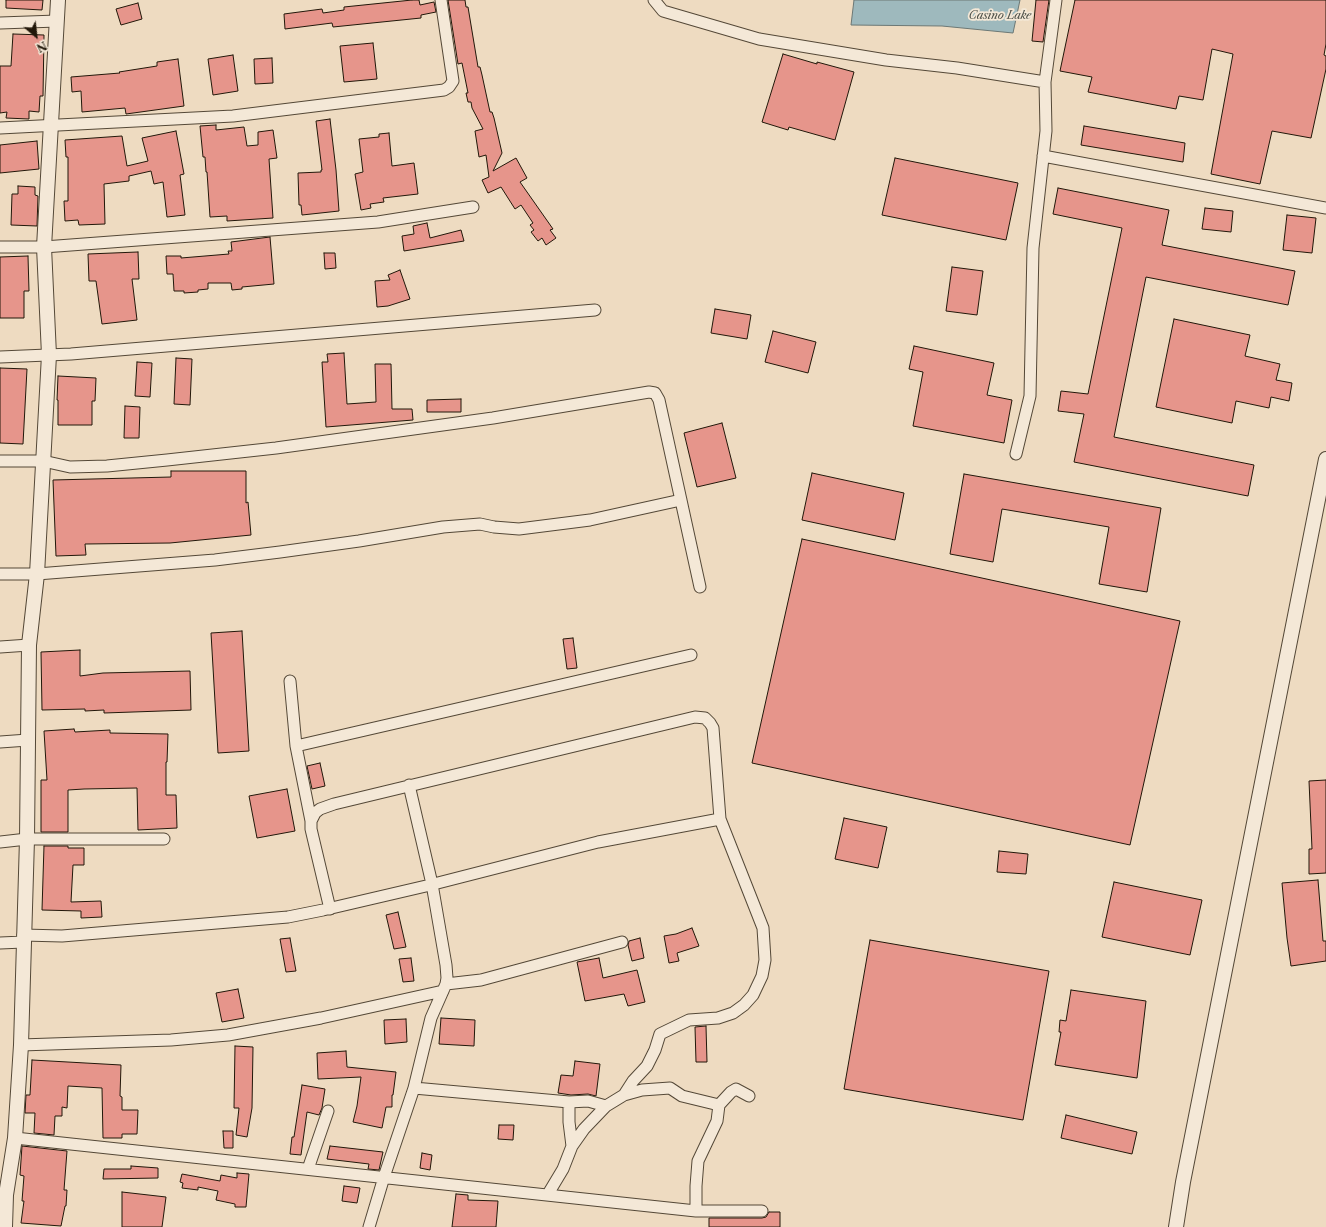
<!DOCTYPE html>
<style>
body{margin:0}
#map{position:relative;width:1326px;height:1227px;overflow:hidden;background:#eedbc1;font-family:"Libre Caslon Text",serif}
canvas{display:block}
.north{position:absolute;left:16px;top:16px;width:40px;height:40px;-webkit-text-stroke:3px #f4e8d7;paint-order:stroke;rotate:152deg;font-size:11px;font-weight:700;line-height:16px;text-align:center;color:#211709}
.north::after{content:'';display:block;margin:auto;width:14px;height:18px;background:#211709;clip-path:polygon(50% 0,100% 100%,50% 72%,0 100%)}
</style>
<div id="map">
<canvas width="1326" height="1227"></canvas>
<div class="north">N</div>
</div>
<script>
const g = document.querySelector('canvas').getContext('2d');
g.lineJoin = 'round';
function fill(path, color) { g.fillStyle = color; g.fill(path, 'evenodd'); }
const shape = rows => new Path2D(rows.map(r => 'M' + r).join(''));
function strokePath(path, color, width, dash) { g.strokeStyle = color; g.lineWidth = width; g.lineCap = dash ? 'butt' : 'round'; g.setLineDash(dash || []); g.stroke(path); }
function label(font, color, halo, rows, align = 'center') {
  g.font = font + ' "Libre Caslon Text",serif'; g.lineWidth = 3.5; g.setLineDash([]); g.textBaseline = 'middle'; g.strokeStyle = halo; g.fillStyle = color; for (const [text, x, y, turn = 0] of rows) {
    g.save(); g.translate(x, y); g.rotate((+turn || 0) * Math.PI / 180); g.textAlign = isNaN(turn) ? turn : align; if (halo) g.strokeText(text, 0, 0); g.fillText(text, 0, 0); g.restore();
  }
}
const water = shape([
 [854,0,1020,0,1013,33,942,26,851,25,854,0]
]);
fill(water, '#9eb9bd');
strokePath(water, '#6c7875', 1);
const building = shape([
 [6,0,43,0,42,10,6,8,6,0],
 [412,0,419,0,420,5,434,2,436,12,421,15,421,18,333,27,332,23,285,29,284,14,322,9,323,13,344,10,344,7,412,0],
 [448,0,465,0,466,7,468,7,478,67,480,67,482,75,490,112,492,112,494,118,502,153,493,171,516,158,527,178,520,182,553,229,550,230,556,238,546,245,542,238,538,241,531,232,534,230,530,225,533,223,521,205,515,209,501,187,488,193,482,180,489,177,486,155,479,157,475,131,483,129,472,108,471,102,468,102,466,93,468,93,462,63,458,64,448,0],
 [1036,0,1049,0,1043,42,1032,41,1036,0],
 [1075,0,1326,0,1326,44,1324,55,1326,56,1326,69,1311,138,1272,131,1260,184,1211,174,1233,54,1212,49,1203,100,1179,96,1176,109,1088,92,1092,77,1060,71,1075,0],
 [138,3,142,19,121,25,116,9,138,3],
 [13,34,44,35,43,96,40,96,39,112,29,111,29,119,6,118,7,112,0,113,0,66,11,66,13,34],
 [373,43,377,79,344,82,340,46,373,43],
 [783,54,817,64,817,62,854,72,835,140,789,127,788,130,762,122,783,54],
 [233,55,238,91,213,95,208,59,233,55],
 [272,58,273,83,255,84,254,59,272,58],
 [178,59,184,106,126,114,125,108,82,112,81,91,72,92,71,77,120,73,119,72,157,66,157,62,178,59],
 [330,119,336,170,339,211,302,215,301,205,299,205,298,173,321,172,321,170,322,170,316,121,330,119],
 [216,125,216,130,244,127,247,146,258,145,258,132,273,130,277,158,269,159,273,218,227,221,227,216,210,217,207,172,206,172,205,157,203,157,200,126,216,125],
 [1084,126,1185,143,1183,162,1081,145,1084,126],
 [176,131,184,174,180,175,185,215,167,217,163,182,154,184,151,171,129,176,129,181,104,184,105,224,79,225,78,220,65,221,64,201,68,201,68,157,66,157,65,140,122,136,127,166,148,161,142,138,176,131],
 [389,133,392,166,414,163,418,194,383,198,384,202,370,204,371,208,361,210,355,174,363,172,359,139,379,137,379,134,389,133],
 [37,141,39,169,0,173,0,145,37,141],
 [895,158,1018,183,1006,240,882,215,895,158],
 [18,186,35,187,35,195,38,196,37,226,11,225,12,194,18,194,18,186],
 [1058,188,1169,210,1162,245,1295,271,1288,305,1146,277,1114,437,1254,465,1248,496,1074,462,1084,414,1058,411,1061,391,1088,394,1122,228,1053,214,1058,188],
 [1205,208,1233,211,1231,232,1202,229,1205,208],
 [1287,215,1316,218,1312,253,1283,250,1287,215],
 [427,223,430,238,461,230,464,241,404,251,402,236,414,234,413,226,427,223],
 [270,237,274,284,242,287,242,289,232,290,231,283,208,283,208,289,198,290,198,292,184,293,184,291,174,291,173,274,167,274,166,256,181,256,181,258,229,254,228,251,232,251,231,242,270,237],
 [138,252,139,279,132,279,137,320,102,324,96,281,89,281,88,254,138,252],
 [324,253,335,253,336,268,325,269,324,253],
 [28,256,29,291,24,291,24,318,0,318,0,257,28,256],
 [952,267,983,271,977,315,946,311,952,267],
 [400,270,410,299,388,306,377,307,375,281,390,280,388,275,400,270],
 [715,309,751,315,747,339,711,333,715,309],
 [1174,319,1250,335,1245,356,1280,364,1276,380,1292,383,1289,401,1271,397,1269,408,1236,401,1232,423,1156,407,1174,319],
 [773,331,816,342,808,373,765,362,773,331],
 [914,346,994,363,987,395,1012,400,1004,443,913,426,923,372,909,369,914,346],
 [344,353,347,404,376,402,375,364,391,364,392,409,412,409,413,420,326,427,322,362,328,362,327,354,344,353],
 [176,358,192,359,190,405,174,404,176,358],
 [137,362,152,363,150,397,135,396,137,362],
 [0,368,27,369,23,444,0,443,0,368],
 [58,376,96,378,95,401,92,401,92,425,58,425,58,400,57,400,58,376],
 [461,399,461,412,427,412,427,400,461,399],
 [125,406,140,407,139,438,124,438,125,406],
 [722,423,736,478,697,487,684,433,722,423],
 [171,471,246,471,246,503,248,502,251,535,170,543,85,544,86,555,56,556,53,480,171,477,171,471],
 [812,473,904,493,895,540,802,520,812,473],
 [964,474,1161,508,1147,592,1099,584,1109,527,1002,509,993,562,950,554,964,474],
 [802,539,1180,621,1130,845,752,763,802,539],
 [242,631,249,751,218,753,211,633,242,631],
 [573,638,577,668,567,669,563,639,573,638],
 [80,650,80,676,103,673,190,671,191,710,104,713,104,710,85,711,85,709,42,710,41,652,80,650],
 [74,729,75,732,110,730,110,733,168,734,167,762,166,762,166,795,176,795,177,828,138,830,137,788,84,789,68,790,68,832,41,832,41,780,47,780,44,731,74,729],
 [320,763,325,786,312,789,307,766,320,763],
 [1326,780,1326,873,1309,874,1309,849,1312,849,1309,781,1326,780],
 [287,789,295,831,257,838,249,796,287,789],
 [844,818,887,827,878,868,835,859,844,818],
 [44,846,68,846,68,848,84,848,84,865,73,865,71,902,101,901,102,917,81,918,81,911,42,910,44,846],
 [999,851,1028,854,1026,874,997,872,999,851],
 [1318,880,1323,941,1326,941,1326,961,1291,966,1287,938,1282,883,1318,880],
 [1114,882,1202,900,1190,955,1102,937,1114,882],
 [398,912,406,947,394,949,386,915,398,912],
 [692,928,699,946,677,953,679,961,669,963,664,936,676,934,692,928],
 [290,938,296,971,286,972,280,939,290,938],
 [640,938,644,958,632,961,628,945,629,941,640,938],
 [870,940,1049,971,1023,1120,844,1089,870,940],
 [411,958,414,981,403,982,399,959,411,958],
 [599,958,603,978,637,970,645,1002,628,1006,624,994,585,1001,577,962,599,958],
 [238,989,244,1018,222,1022,216,993,238,989],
 [1071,990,1146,1001,1137,1078,1055,1065,1061,1032,1059,1032,1060,1020,1066,1021,1071,990],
 [441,1018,475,1020,474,1046,439,1044,441,1018],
 [406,1019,407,1042,385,1044,384,1020,406,1019],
 [706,1026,707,1062,696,1062,695,1027,706,1026],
 [235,1046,253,1047,252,1108,247,1137,236,1135,239,1108,234,1108,235,1046],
 [346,1051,347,1067,396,1072,393,1095,392,1095,392,1107,386,1107,382,1128,353,1122,357,1106,361,1077,318,1079,317,1053,346,1051],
 [32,1060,121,1065,120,1096,122,1097,122,1110,138,1110,137,1134,122,1134,122,1138,103,1138,102,1088,68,1086,67,1108,62,1107,62,1116,55,1116,54,1135,34,1133,35,1113,25,1113,26,1095,30,1095,32,1060],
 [575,1061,600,1064,596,1096,588,1094,571,1095,558,1093,561,1075,573,1076,575,1061],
 [302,1085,325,1089,322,1108,319,1115,307,1112,301,1155,290,1154,292,1137,294,1137,302,1085],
 [1066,1115,1137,1132,1132,1154,1061,1138,1066,1115],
 [499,1125,514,1125,513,1140,498,1139,499,1125],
 [223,1131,233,1131,233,1148,224,1148,223,1131],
 [22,1146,67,1151,64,1190,67,1190,66,1206,65,1206,61,1226,21,1223,24,1201,22,1201,24,1176,20,1175,22,1146],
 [330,1146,383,1152,379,1170,368,1169,369,1164,327,1159,330,1146],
 [422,1153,432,1155,430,1170,420,1168,422,1153],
 [131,1166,158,1168,158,1178,103,1179,104,1169,131,1169,131,1166],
 [237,1173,249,1174,246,1207,235,1207,235,1204,216,1200,218,1191,198,1187,198,1190,182,1188,183,1183,180,1182,182,1174,220,1181,221,1175,237,1178,237,1173],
 [344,1186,360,1188,357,1203,342,1201,344,1186],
 [122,1192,166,1197,162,1227,122,1227,122,1192],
 [456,1194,468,1195,468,1200,498,1201,496,1227,452,1227,456,1194],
 [769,1212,780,1212,780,1227,709,1227,709,1218,762,1218,766,1217,769,1212]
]);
fill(building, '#e6958b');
strokePath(building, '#211709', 1);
const minor = shape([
 [654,0,663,11,759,39,886,60,957,68,1045,82],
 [0,23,57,21],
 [0,128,233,116,444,90,449,87,453,81,441,0],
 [1043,156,1326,208],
 [0,247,44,247,378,222,473,207],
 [0,357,71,354,595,310],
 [1016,454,1030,396,1033,248,1046,131,1045,82,1056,0],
 [0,461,43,461,70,467,107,466,167,460,276,448,493,418,649,392,655,393,659,400,700,587],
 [0,574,37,574,215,560,280,552,359,541,443,527,480,524,494,527,519,529,590,520,681,500],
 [0,647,29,645],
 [290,681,296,746,311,821],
 [0,742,28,740],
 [296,746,691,655],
 [0,842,27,839,164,839],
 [330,909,311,829,311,821,315,813,320,809,334,804,695,717,705,718,710,723,713,728,720,819],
 [23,935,62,936,288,917,323,910,426,886,598,842,720,819,763,928,765,960,762,976,753,995,744,1005,733,1013,718,1018,689,1020,660,1034,655,1050,647,1066,633,1081,624,1095],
 [0,943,23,942],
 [446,984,481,980,622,942],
 [21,1045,171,1040,228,1035,321,1018,443,991],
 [414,1088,569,1102,588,1101,606,1106,624,1095,642,1090,670,1088,682,1096,719,1105],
 [15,1138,696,1211,762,1211],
 [572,1146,584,1129,606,1106],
 [308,1169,328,1111],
 [548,1194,563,1169,572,1146,569,1122,569,1102],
 [696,1211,696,1186,698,1161,717,1121,719,1105,731,1092,736,1089,749,1096],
 [369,1227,384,1177,414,1088,431,1018,446,984,447,978,446,965,432,884,409,785]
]);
const tertiary = shape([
 [5,1227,6,1195,15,1138,21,1045,27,839,29,645,37,574,49,355,44,247,58,0],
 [1176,1227,1183,1182,1326,459]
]);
strokePath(minor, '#544837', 13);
strokePath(tertiary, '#544837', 16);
strokePath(minor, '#f4e8d7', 11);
strokePath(tertiary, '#f4e8d7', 14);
label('italic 11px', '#4d5048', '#f4e8d7', [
 ["Casino Lake",1000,16]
]);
</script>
